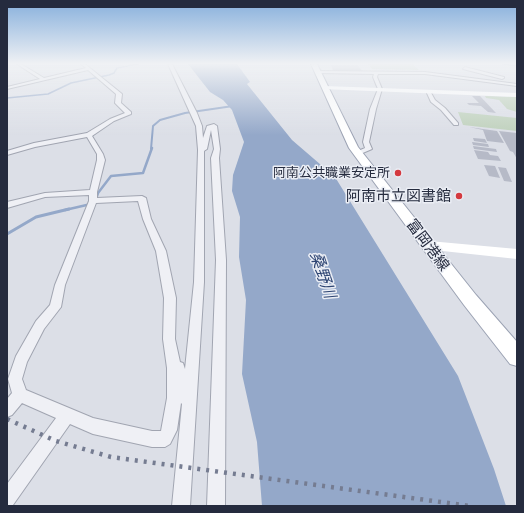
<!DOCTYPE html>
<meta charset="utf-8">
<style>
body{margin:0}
#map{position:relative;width:524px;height:513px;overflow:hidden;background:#dcdfe7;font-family:"Exo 2",sans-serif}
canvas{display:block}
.frame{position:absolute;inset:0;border:8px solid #252b3e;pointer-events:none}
</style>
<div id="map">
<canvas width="524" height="513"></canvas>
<div class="frame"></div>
</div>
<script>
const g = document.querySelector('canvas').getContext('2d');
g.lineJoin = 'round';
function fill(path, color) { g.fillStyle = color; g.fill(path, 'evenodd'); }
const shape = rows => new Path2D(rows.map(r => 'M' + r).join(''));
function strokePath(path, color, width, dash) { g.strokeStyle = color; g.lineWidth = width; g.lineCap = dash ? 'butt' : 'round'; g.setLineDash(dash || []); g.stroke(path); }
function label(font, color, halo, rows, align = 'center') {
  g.font = font + ' "Exo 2","Noto Sans JP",sans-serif'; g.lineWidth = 3; g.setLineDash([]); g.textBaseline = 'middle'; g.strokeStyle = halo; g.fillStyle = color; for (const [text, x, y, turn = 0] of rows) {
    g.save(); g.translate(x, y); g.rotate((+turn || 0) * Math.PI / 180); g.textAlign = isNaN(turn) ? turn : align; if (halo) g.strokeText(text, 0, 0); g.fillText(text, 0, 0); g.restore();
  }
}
fill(shape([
 [368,64,413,64,419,70,372,69],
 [485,96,517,97,517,112,507,109,499,100,486,98],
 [458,112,517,118,517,131,463,125]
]), '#bfd1bc');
fill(shape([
 [188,64,237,64,250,82,247,84,292,140,335,177,458,376,494,469,506,506,262,506,257,442,242,374,246,300,239,257,240,217,232,191,233,175,244,142,232,110,223,100,210,92]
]), '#94a8c9');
strokePath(shape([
 [503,64,517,66],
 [7,98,48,94,71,83,109,75,114,73,117,68,138,64]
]), '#94a8c9', 1.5);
strokePath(shape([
 [151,149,153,126,160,120,185,113,233,106]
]), '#94a8c9', 2);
strokePath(shape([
 [96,199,98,193,111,176,143,173,152,148],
 [65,210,91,204]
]), '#94a8c9', 2.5);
strokePath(shape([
 [7,234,36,217,69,209]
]), '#94a8c9', 3);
fill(shape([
 [331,65,358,65,362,71,333,71],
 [472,96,480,96,496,113,488,112,481,106,469,105,467,103,479,103],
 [469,127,497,131,504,143,487,141,483,130],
 [499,131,517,133,517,159,513,152,510,151],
 [473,138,485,139,487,143,474,141],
 [472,142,488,144,489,147,473,145],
 [473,146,496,149,497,152,474,149],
 [474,150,488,152,490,155,498,156,501,161,478,159],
 [484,165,495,166,500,178,489,176],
 [498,167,506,168,512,182,504,181]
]), '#b6bac7');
const street = shape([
 [17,64,21,64,44,78,86,68,81,64,85,64,122,94,121,103,131,112,131,114,114,121,92,136,103,154,105,160,97,192,97,198,142,196,146,198,151,219,166,251,176,298,175,339,180,362,183,363,185,369,194,282,198,150,196,126,168,64,172,64,197,113,202,126,203,138,207,126,214,124,217,126,220,149,219,158,226,260,225,506,207,506,216,260,211,158,214,149,211,130,207,149,204,151,204,282,190,506,172,506,182,404,181,403,177,430,170,444,165,447,152,447,93,434,70,424,13,505,7,506,7,484,56,418,22,403,12,415,7,417,7,399,12,393,8,379,16,356,36,321,50,305,55,285,89,201,89,195,45,197,7,208,7,202,45,193,90,190,97,160,97,154,87,137,35,147,7,155,7,151,34,143,87,133,110,119,125,113,115,103,116,94,88,70,7,89,7,87,40,79,17,64],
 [138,201,143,219,156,251,164,298,163,339,167,368,167,398,161,431,152,431,93,418,26,390,22,379,27,362,44,329,61,307,65,285,96,203,138,201],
 [465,67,504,77,504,78,502,79,463,69,465,67],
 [318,71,425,72,517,84,517,86,425,74,378,74,377,77,382,89,376,109,369,142,372,149,358,155,355,153,356,152,365,148,363,142,370,109,378,89,373,77,374,74,316,73,318,71],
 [426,91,430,91,435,100,445,108,458,123,458,125,454,125,441,110,431,102,426,91]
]);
const primary = shape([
 [311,64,317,64,358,147,476,295,517,342,517,366,510,364,464,305,349,148,311,64]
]);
strokePath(street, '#a1a5b1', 2);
strokePath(primary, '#9ba2b3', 2);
fill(street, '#eff0f5');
fill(shape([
 [325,86,517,93,517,97,323,89,323,87,325,86],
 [429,241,517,249,517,259,424,249,422,246,424,243,429,241]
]), '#fff');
fill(primary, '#fff');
strokePath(shape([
 [7,419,56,441,111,457,470,506]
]), '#757c91', 4.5, [3, 6]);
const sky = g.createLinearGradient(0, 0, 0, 135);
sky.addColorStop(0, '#86afdc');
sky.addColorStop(0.47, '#eff1f4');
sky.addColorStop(1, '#eff1f400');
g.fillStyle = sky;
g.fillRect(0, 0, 524, 135);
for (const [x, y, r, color] of [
 [398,173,4,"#d4393f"],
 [459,196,4,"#d4393f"]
]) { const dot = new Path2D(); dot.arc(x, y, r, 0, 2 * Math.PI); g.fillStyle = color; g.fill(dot); strokePath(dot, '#ebeef5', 1.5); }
label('13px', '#252b3e', '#ebeef5', [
 ["阿南公共職業安定所",390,173]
], 'right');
label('15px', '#252b3e', '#ebeef5', [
 ["阿南市立図書館",451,196]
], 'right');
label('15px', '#252b3e', '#ebeef5', [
 ["富岡港線",428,245,53]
]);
label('italic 16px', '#2e4573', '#ebeef5', [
 ["桑野川",323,275,71]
]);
</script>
